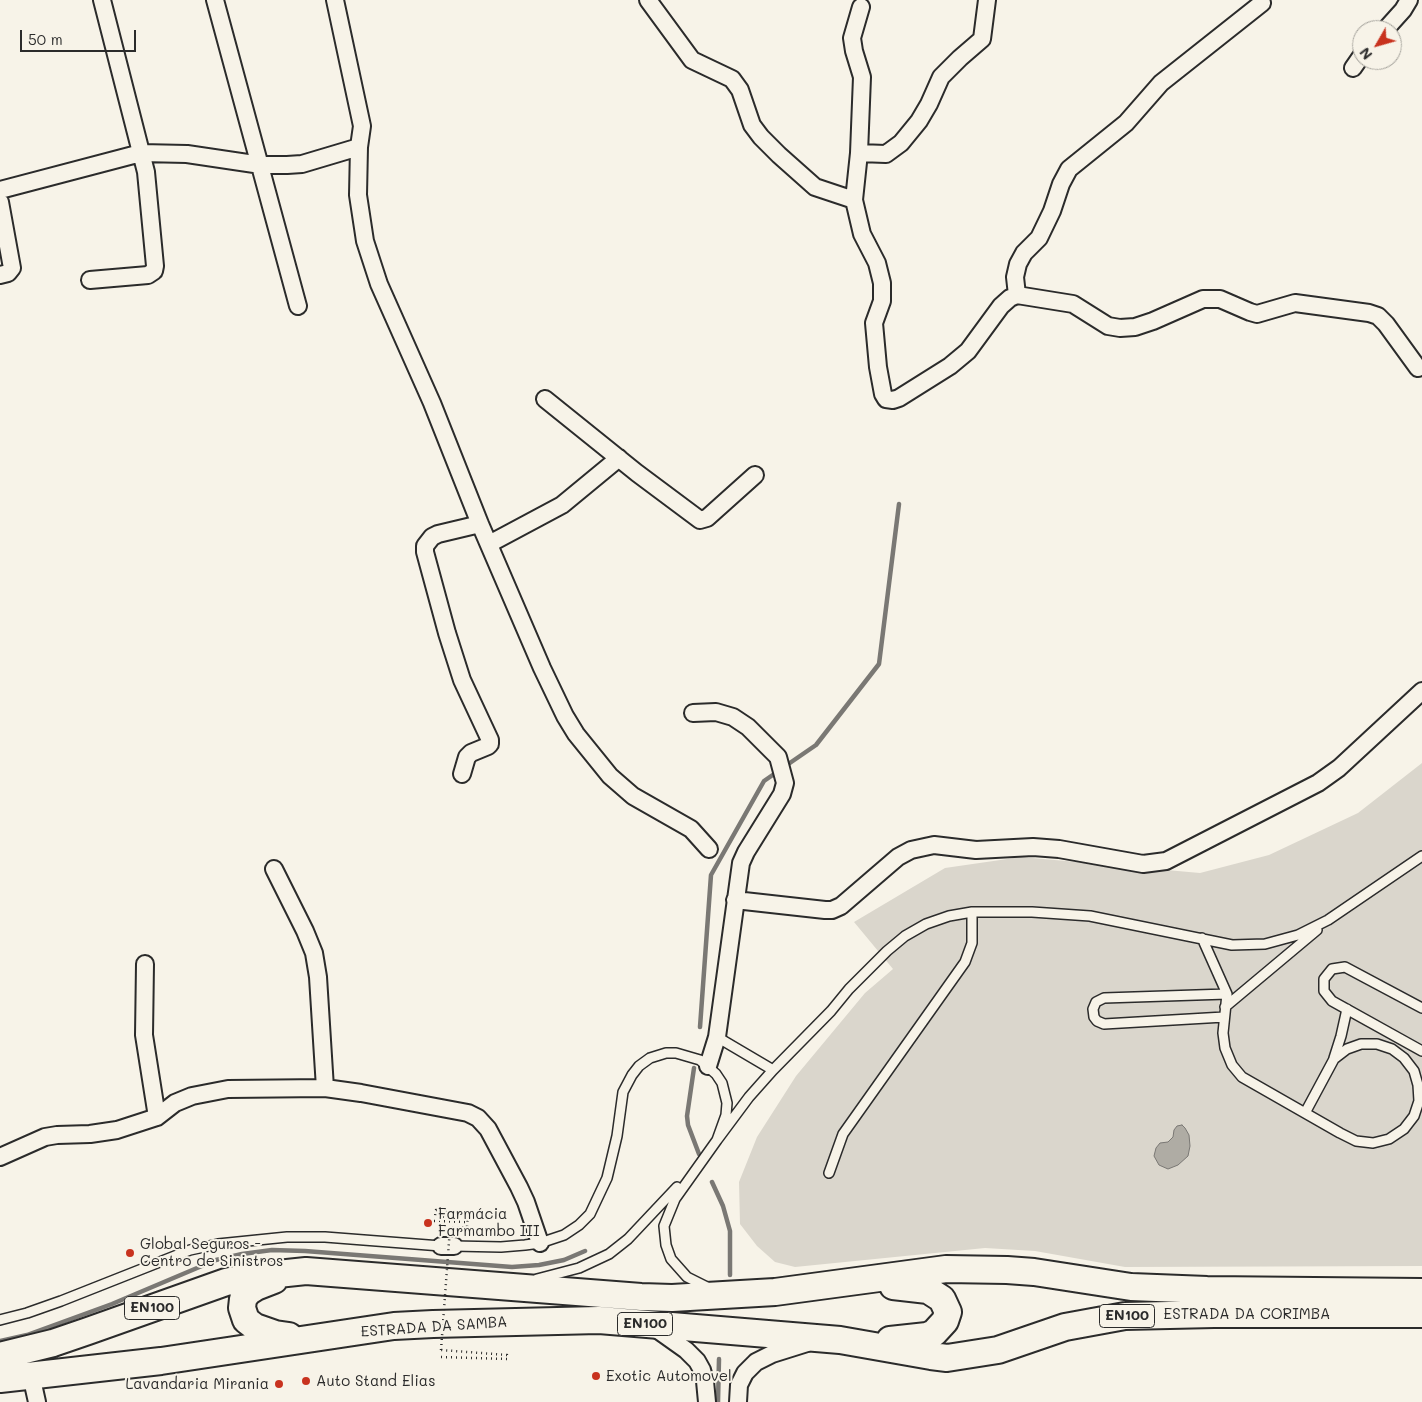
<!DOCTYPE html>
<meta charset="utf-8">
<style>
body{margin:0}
#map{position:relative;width:1422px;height:1402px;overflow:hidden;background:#f7f3e8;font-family:Mali,sans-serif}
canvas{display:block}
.north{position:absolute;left:1352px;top:20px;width:50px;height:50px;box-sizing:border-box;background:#f7f3e8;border:1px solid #a5a39c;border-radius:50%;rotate:232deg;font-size:14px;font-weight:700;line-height:20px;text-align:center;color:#2b2b2b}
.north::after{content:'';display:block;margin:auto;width:18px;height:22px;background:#c8321e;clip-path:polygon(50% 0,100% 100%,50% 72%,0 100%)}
.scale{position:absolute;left:20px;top:30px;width:116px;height:22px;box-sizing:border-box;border:2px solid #2b2b2b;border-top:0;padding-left:6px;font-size:15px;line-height:18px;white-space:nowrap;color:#2b2b2b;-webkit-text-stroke:4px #f7f3e8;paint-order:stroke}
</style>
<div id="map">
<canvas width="1422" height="1402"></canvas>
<div class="north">N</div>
<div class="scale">50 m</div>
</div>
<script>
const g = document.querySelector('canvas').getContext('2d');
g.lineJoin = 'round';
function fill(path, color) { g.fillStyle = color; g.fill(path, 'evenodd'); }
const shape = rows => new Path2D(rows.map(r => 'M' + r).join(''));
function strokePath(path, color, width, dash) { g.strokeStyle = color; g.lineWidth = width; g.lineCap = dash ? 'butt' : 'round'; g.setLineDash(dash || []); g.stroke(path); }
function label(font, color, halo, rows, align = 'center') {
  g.font = font + ' Mali,sans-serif'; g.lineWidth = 4; g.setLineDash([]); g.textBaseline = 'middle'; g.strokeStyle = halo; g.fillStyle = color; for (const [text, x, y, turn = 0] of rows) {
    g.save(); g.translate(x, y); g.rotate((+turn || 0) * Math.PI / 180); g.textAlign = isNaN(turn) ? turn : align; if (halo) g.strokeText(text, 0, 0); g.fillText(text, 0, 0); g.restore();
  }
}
fill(shape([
 [1422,763,1422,1266,1125,1267,1035,1251,985,1248,795,1267,775,1262,757,1246,740,1224,739,1182,757,1137,796,1076,865,993,893,969,854,922,945,868,1021,857,1200,873,1269,855,1358,813]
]), '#dad6cc');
const water = shape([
 [1182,1125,1185,1128,1189,1135,1190,1146,1188,1156,1178,1165,1168,1169,1159,1165,1154,1156,1156,1148,1160,1143,1168,1142,1173,1137,1174,1130,1177,1126,1182,1125]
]);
fill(water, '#afaca4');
strokePath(water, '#7a7874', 1);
strokePath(shape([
 [784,767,816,745,879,664,899,504],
 [700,1027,711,875,764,781,777,772],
 [694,1068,687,1116,688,1125,699,1154],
 [712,1182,723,1206,730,1231,730,1275],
 [0,1341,27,1335,112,1304,216,1260,242,1254,272,1250,305,1251,512,1267,539,1265,564,1260,585,1251],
 [718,1402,719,1359]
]), '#7a7874', 4.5);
const lane = shape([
 [1202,938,1227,994,1223,1033,1225,1048,1232,1065,1242,1077,1340,1133,1356,1141,1373,1143,1389,1139,1404,1129,1414,1116,1419,1101,1418,1085,1414,1071,1404,1058,1392,1049,1377,1044,1361,1044,1347,1049,1334,1059,1305,1113],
 [1225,1007,1317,930],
 [1422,1008,1345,967,1332,969,1324,979,1324,991,1332,1001,1422,1051],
 [1224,1017,1104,1024,1097,1021,1094,1017,1093,1009,1096,1002,1104,998,1227,994],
 [717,1037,773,1070],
 [1334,1058,1341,1036,1347,1009],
 [717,1140,749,1097,773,1070,831,1011,849,989,887,951,905,936,926,924,949,916,972,912,1032,912,1090,916,1232,945,1265,944,1298,935,1328,920,1422,856],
 [829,1173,843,1134,965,962,972,943,972,912],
 [454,1246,501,1247,525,1245,540,1243,564,1235,579,1225,590,1214,607,1178,617,1136,623,1092,632,1075,639,1066,650,1058,666,1053,676,1053,700,1060,716,1074,722,1083,727,1103,726,1115,717,1140,675,1199,664,1226,666,1245,671,1259,687,1277,707,1287],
 [537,1279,579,1268,609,1254,628,1239,677,1187],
 [0,1320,27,1313,61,1301,190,1250,218,1244,287,1237,325,1237,441,1246]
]);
const street = shape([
 [215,0,298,306],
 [335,0,362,126,359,147,358,195,365,241,379,284,432,403,480,524,542,668,565,716,576,734,610,776,633,796,691,829,709,849],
 [648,0,692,60,732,79,740,90,752,125,761,137,779,155,815,187,854,200],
 [861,7,852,38,854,51,862,77,859,153,854,200,862,234,877,263,882,283,882,301,874,323,878,367,883,394,886,399,893,400,899,398,950,366,968,351,1001,306,1010,298,1017,295,1073,304,1108,326,1120,328,1135,327,1153,321,1203,299,1220,299,1250,312,1257,314,1295,303,1369,313,1378,316,1386,324,1418,368],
 [1385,30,1403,10,1409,0],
 [1353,68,1362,55],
 [859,153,886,154,901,143,919,121,929,104,941,77,960,58,982,39,987,0],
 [0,190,141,153,187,154,261,165,287,165,302,164,359,147],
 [0,202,12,268,8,273,0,275],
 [90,280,148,275,154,271,155,266,146,172,102,0],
 [1017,295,1015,277,1018,264,1024,253,1039,238,1052,211,1061,184,1069,169,1126,123,1161,83,1262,3],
 [545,399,637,473,700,520,707,518,755,475],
 [489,544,562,505,619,458],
 [693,713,716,712,733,717,748,727,778,757,785,783,782,794,746,852,741,863,717,1037,708,1066],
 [462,774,467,757,471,753,488,746,490,744,490,740,462,680,447,633,425,552,425,546,432,537,438,534,480,524],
 [274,869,305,931,314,953,318,977,325,1088],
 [735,900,825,910,832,910,841,906,898,857,911,850,934,845,976,850,1033,847,1059,849,1143,864,1166,861,1318,783,1339,768,1422,691],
 [145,964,144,1035,157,1117],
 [0,1157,45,1137,57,1135,90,1134,117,1130,157,1117,175,1103,192,1096,228,1089,325,1088,361,1093,468,1113,478,1118,488,1129,519,1187,526,1202,540,1243],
 [441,1246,454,1246],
 [655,1328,686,1350,697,1361,702,1370,705,1381,707,1402],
 [31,1375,37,1402],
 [738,1402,739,1385,745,1373,756,1362,772,1354,807,1343]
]);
const primary = shape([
 [274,1280,256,1287,248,1292,243,1299,242,1308,246,1320,255,1327,275,1334,289,1336],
 [890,1340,927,1336,934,1333,945,1321,948,1312,942,1299,928,1290,893,1286],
 [0,1356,53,1343,88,1331,226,1282,249,1277,306,1271,641,1297,672,1298,775,1292,946,1269,1007,1270,1034,1272,1131,1287,1207,1290,1422,1292],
 [0,1379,161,1361,394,1326,433,1324,599,1320,840,1340,931,1356,947,1358,998,1350,1065,1327,1125,1316,1214,1314,1422,1314]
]);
strokePath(lane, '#2b2b2b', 12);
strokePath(street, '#2b2b2b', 20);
strokePath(primary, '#2b2b2b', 30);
strokePath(shape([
 [434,1221,467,1222,467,1218,435,1216,436,1210,468,1213,467,1227,450,1228],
 [441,1357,507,1359,507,1355,441,1350]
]), '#2b2b2b', 2.5, [1, 4]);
strokePath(lane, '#f7f3e8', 9);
strokePath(street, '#f7f3e8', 16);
strokePath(primary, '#f7f3e8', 26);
strokePath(shape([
 [441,1350,450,1228]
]), '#2b2b2b', 2.5, [1, 4]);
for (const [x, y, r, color] of [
 [428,1223,5,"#c8321e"],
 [130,1253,5,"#c8321e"],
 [596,1376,5,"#c8321e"],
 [306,1381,5,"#c8321e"],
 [279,1384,5,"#c8321e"]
]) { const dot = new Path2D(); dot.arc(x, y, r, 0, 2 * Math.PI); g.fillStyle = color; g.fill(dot); strokePath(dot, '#f7f3e8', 2); }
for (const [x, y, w] of [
 [152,1308,55],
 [1127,1316,55],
 [645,1324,55]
]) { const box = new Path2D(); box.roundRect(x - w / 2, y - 11.5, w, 23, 4); g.fillStyle = '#f7f3e8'; g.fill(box); strokePath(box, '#2b2b2b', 1); }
label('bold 14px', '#2b2b2b', null, [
 ["EN100",152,1308],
 ["EN100",1127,1316],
 ["EN100",645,1324]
]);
label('15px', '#2b2b2b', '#f7f3e8', [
 ["Farmácia",438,1214],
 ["Farmambo III",438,1231],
 ["Global Seguros -",140,1244],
 ["Centro de Sinistros",140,1261],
 ["Exotic Automovel",606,1376],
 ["Auto Stand Elias",316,1381],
 ["Lavandaria Mirania",269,1384,"right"]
], 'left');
label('15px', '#2b2b2b', '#f7f3e8', [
 ["ESTRADA DA CORIMBA",1247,1314],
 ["ESTRADA DA SAMBA",434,1327,-4]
]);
</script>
